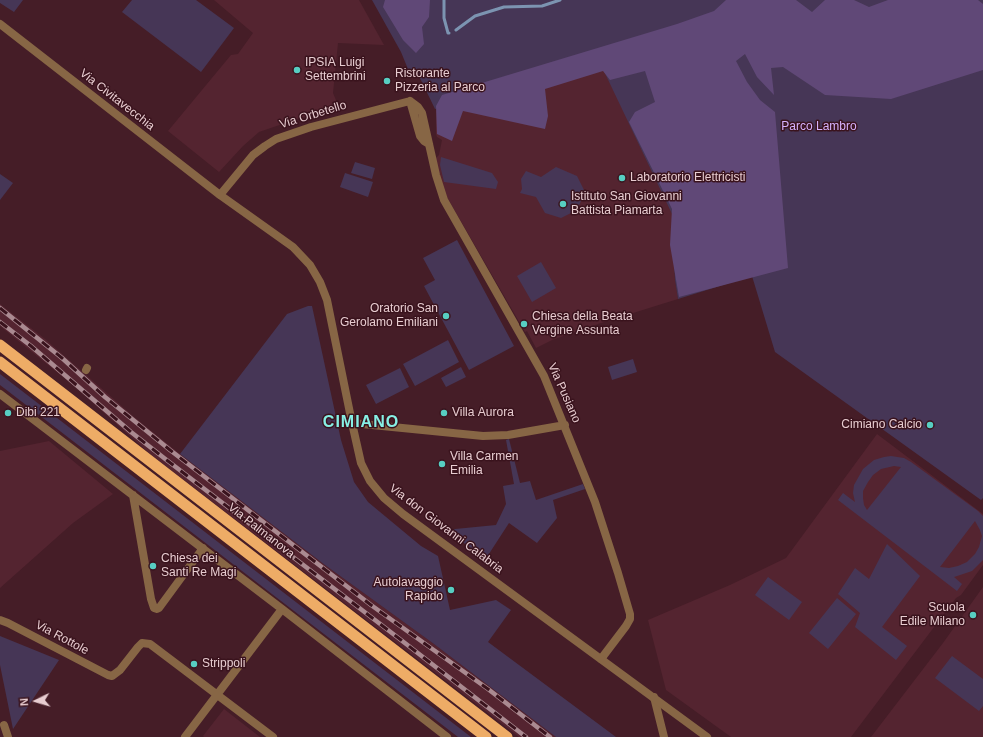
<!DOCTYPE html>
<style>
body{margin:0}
#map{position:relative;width:983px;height:737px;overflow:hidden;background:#451d27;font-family:Arial,sans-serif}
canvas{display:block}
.north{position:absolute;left:16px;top:681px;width:40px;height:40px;-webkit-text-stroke:3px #3a131d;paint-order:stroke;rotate:265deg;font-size:11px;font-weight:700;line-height:16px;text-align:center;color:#e8cdd1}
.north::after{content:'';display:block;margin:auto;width:14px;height:18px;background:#e8cdd1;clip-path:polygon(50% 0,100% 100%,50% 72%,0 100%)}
</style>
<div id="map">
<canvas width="983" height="737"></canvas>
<div class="north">N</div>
</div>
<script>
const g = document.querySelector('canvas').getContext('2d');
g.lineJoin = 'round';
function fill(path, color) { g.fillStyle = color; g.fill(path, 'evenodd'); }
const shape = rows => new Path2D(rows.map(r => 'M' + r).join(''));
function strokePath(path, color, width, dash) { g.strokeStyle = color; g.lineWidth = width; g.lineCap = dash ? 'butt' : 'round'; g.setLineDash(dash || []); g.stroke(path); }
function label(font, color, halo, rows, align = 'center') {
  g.font = font + ' Arial,sans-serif'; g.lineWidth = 3; g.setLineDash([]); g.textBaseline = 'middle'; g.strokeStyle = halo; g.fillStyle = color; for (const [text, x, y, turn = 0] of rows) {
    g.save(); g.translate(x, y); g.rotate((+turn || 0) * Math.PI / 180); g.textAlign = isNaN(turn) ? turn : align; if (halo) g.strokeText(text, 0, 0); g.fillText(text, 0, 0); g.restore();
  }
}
fill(shape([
 [214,0,359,0,384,45,338,43,333,93,338,105,259,132,243,146,219,172,168,131,231,55,238,54,253,33],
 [590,69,700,75,672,227,675,280,678,299,601,323,552,340,536,348,527,331,525,332,444,192,435,159,439,155,442,140,437,137,436,134,436,110],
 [0,304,45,339,133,416,180,454,325,565,434,644,556,737,519,737,150,454,74,386,0,326],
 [877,434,983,514,983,565,961,595,956,598,851,737,731,737,666,690,648,620,730,585,786,558],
 [49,441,113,494,73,523,0,588,0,451],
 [983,587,983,737,871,737,943,643],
 [224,709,260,737,204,737,203,736]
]), '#542430');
fill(shape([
 [0,0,23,0,14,12,0,3],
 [132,0,196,0,234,28,201,72,122,12],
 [372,0,983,0,983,498,981,500,775,352,752,276,678,299,675,280,672,227,673,216,602,67,435,109,419,76,410,74,401,52],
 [441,157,492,173,498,182,496,189,444,182,440,165],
 [355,162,375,168,372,179,351,173],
 [556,167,577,176,585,192,577,210,561,218,545,213,536,197,520,193,522,189,521,179,526,171,541,177],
 [345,173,373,182,368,197,340,187],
 [0,174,13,183,0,200],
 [457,240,514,346,469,370,424,286,435,280,423,258],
 [541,262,556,288,532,302,517,276],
 [308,306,312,306,341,440,354,482,368,502,421,546,438,556,450,610,496,600,511,610,488,642,616,737,556,737,434,644,325,565,180,454,287,314],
 [448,340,459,362,415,386,403,364],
 [633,359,637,372,612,380,608,367],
 [461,367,466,377,446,387,441,378],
 [400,368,409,387,376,404,366,385],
 [0,374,471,737,458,737,0,385],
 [509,439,520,483,530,481,536,500,583,484,585,489,553,500,557,518,537,543,509,523,485,560,477,552,445,530,496,525,506,504,503,486,514,484,506,440],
 [891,456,904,458,911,462,978,511,983,516,983,560,972,571,954,577,962,584,957,591,838,500,843,493,855,502,853,493,854,485,863,469,874,460,884,457],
 [894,466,901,467,867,510,864,505,863,498,863,491,868,482,873,475,881,469],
 [975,521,980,530,982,536,979,547,975,554,967,562,958,566,949,568,940,567],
 [887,544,920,576,882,627,907,646,896,660,855,627,860,613,838,594,855,568,869,579],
 [768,577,802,602,789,620,755,595],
 [837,598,856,614,828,649,809,633],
 [0,636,59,660,13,729,0,665],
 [952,656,983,679,983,706,979,711,935,678]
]), '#463656');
fill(shape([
 [385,0,430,0,429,17,422,27,424,44,416,53,403,40,383,7],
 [726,0,796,0,812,12,825,0,854,0,869,7,888,0,978,0,983,4,983,70,891,99,825,95,783,67,771,68,774,95,757,77,745,54,736,61,747,82,760,100,775,112,788,268,679,297,670,245,672,209,629,122,635,112,655,102,645,71,610,80,603,71,545,89,548,116,545,129,463,111,452,141,437,134,436,106,442,95,677,24,714,11]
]), '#604877');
strokePath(shape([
 [444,0,444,18,448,33,449,33],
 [456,30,475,16,504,7,542,6,560,0]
]), '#7c94b1', 3);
strokePath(shape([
 [410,101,418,107,422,113,436,175,444,200,544,376,595,502,618,573,630,614,630,619,626,626,601,659],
 [410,101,420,136,424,141,429,144],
 [220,195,253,155,265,146,276,139,311,127,410,101],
 [86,370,87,368],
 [0,394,282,609,447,737],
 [352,423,483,436,508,435,565,425],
 [133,495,151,599,154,608,157,609,159,608,203,548],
 [0,620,8,623,108,675,112,676,120,670,138,647,142,643,150,644,273,737],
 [654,697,664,737],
 [4,725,8,737],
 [185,737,282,609]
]), '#876645', 8);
strokePath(shape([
 [0,24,220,195,293,247,310,265,320,282,327,300,352,423,361,463,370,481,384,498,403,514,707,737]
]), '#876645', 8);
strokePath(shape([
 [0,345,507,737],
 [0,362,486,737]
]), '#eeac66', 11);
const rail = shape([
 [0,308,62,358,105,397,170,450,371,605,488,689,550,737],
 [0,322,31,346,131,432,164,458,401,640,526,737]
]);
strokePath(rail, '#aa8a91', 4.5);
strokePath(rail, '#3a131d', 3, [9]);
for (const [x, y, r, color] of [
 [297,70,4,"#57cec2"],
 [387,81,4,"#57cec2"],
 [622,178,4,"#57cec2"],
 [563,204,4,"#57cec2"],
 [446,316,4,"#57cec2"],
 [524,324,4,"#57cec2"],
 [8,413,4,"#57cec2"],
 [444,413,4,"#57cec2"],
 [930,425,4,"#57cec2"],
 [442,464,4,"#57cec2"],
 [153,566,4,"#57cec2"],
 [451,590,4,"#57cec2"],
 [973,615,4,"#57cec2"],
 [194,664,4,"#57cec2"]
]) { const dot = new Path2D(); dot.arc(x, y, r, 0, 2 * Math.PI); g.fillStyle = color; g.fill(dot); strokePath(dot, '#3a131d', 1.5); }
label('12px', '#e8cdd1', '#3a131d', [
 ["IPSIA Luigi",305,63],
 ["Settembrini",305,77],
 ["Ristorante",395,74],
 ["Pizzeria al Parco",395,88],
 ["Laboratorio Elettricisti",630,178],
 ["Istituto San Giovanni",571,197],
 ["Battista Piamarta",571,211],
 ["Oratorio San",438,309,"right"],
 ["Gerolamo Emiliani",438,323,"right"],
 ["Chiesa della Beata",532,317],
 ["Vergine Assunta",532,331],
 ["Dibi 221",16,413],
 ["Villa Aurora",452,413],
 ["Cimiano Calcio",922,425,"right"],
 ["Villa Carmen",450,457],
 ["Emilia",450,471],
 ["Chiesa dei",161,559],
 ["Santi Re Magi",161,573],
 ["Autolavaggio",443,583,"right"],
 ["Rapido",443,597,"right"],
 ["Scuola",965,608,"right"],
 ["Edile Milano",965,622,"right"],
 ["Strippoli",202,664]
], 'left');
label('12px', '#e8cdd1', '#3a131d', [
 ["Via Civitavecchia",117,100,38],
 ["Via Orbetello",313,115,-17],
 ["Via Pusiano",564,393,66],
 ["Via don Giovanni Calabria",446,529,37],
 ["Via Palmanova",261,531,38],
 ["Via Rottole",62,638,28]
]);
label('12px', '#d6b1fd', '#3a131d', [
 ["Parco Lambro",819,127]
]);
g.letterSpacing = '1px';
label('bold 16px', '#87f0e5', '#3a131d', [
 ["CIMIANO",361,423]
]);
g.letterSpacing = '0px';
</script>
